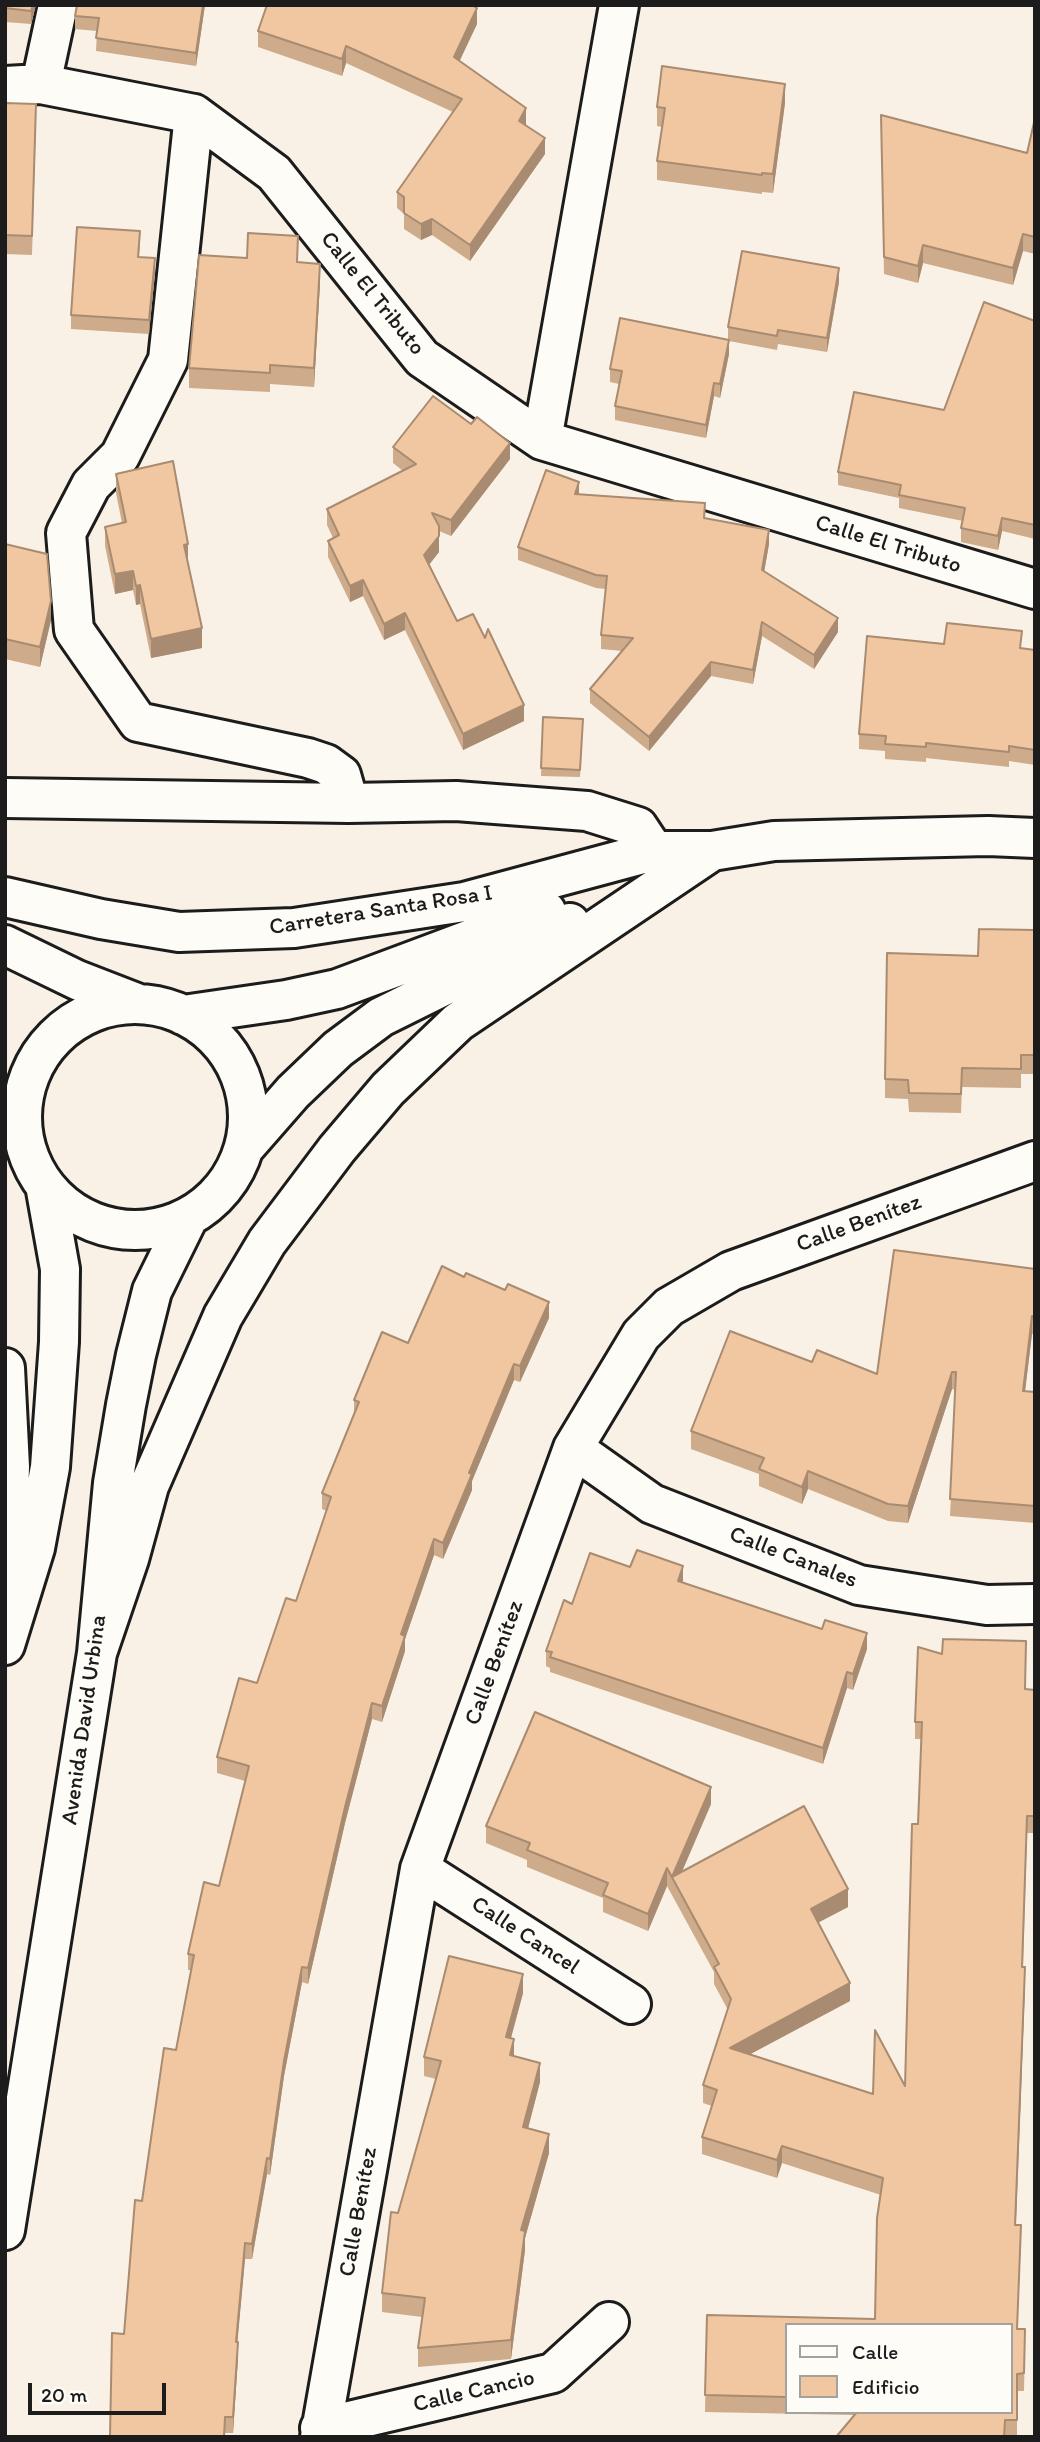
<!DOCTYPE html>
<meta charset="utf-8">
<style>
body{margin:0}
#map{position:relative;width:1040px;height:2442px;overflow:hidden;background:#faf1e6;font-family:Itim,sans-serif}
canvas{display:block}
.frame{position:absolute;inset:0;border:7px solid #1c1c1c;pointer-events:none}
.legend{position:absolute;left:785px;top:2323px;width:228px;height:91px;box-sizing:border-box;background:#fdfcf7;border:2px solid #a3a29f;margin:0;padding:9px 12px;list-style:none;font-size:21px;color:#1c1c1c}
.legend li{display:flex;align-items:center;gap:14px;height:35px}
.legend b{width:35px;border:2px solid #a3a29f}
.scale{position:absolute;left:28px;top:2383px;width:138px;height:32px;box-sizing:border-box;border:4px solid #1c1c1c;border-top:0;padding-left:9px;font-size:21px;line-height:24px;white-space:nowrap;color:#1c1c1c;-webkit-text-stroke:5px #fdfcf7;paint-order:stroke}
</style>
<div id="map">
<canvas width="1040" height="2442"></canvas>
<div class="frame"></div>
<ul class="legend">
<li><b style="height:9px;background:#fdfcf7"></b>Calle</li>
<li><b style="height:19px;background:#f0c7a0"></b>Edificio</li>
</ul>
<div class="scale">20 m</div>
</div>
<script>
const g = document.querySelector('canvas').getContext('2d');
g.lineJoin = 'round';
const shape = rows => new Path2D(rows.map(r => 'M' + r).join(''));
function strokePath(path, color, width, dash) { g.strokeStyle = color; g.lineWidth = width; g.lineCap = dash ? 'butt' : 'round'; g.setLineDash(dash || []); g.stroke(path); }
function fill(path, color) { g.fillStyle = color; g.fill(path, 'evenodd'); }
function label(font, color, halo, rows, align = 'center') {
  g.font = font + ' Itim,sans-serif'; g.lineWidth = 5; g.setLineDash([]); g.textBaseline = 'middle'; g.strokeStyle = halo; g.fillStyle = color; for (const [text, x, y, turn = 0] of rows) {
    g.save(); g.translate(x, y); g.rotate((+turn || 0) * Math.PI / 180); g.textAlign = isNaN(turn) ? turn : align; if (halo) g.strokeText(text, 0, 0); g.fillText(text, 0, 0); g.restore();
  }
}
const minor = shape([
 [41,84,58,5],
 [5,86,41,84,194,114,274,173,422,358,542,440,1035,589],
 [194,114,168,360,120,456,91,485,66,533,74,630,138,722,308,758,326,764,341,775,349,803],
 [542,440,619,5],
 [5,798,349,803,456,801,587,811,638,827,654,851],
 [5,897,101,919,179,932,294,928,464,902,654,851,712,851,774,841,988,836,1035,838],
 [5,945,77,980,139,1004],
 '22 1117a113 113 0 1 1 226 0a113 113 0 1 1-226 0Z',
 [183,1015,286,1000,337,989,546,911],
 [244,1148,293,1092,338,1049,381,1017,570,923],
 [5,1368,10,1467,6,1596],
 [573,1448,652,1504,859,1585,987,1605,1035,1604],
 [5,1645,35,1548,50,1467,59,1342,60,1269,45,1185],
 [97,1653,129,1559,149,1486,223,1316,267,1242,337,1149,388,1089,458,1022,712,851],
 [420,1869,631,2004],
 [5,2230,97,1653,113,1483,126,1405,136,1355,152,1291,188,1218],
 [320,2428,553,2373,609,2322],
 [320,2437,420,1869,573,1448,641,1335,669,1307,731,1271,1035,1161]
]);
strokePath(minor, '#1c1c1c', 44);
strokePath(minor, '#fdfcf7', 38);
fill(shape([
 [5,5,36,5,31,24,5,22],
 [77,5,205,5,196,66,96,51,97,31,75,29,75,16],
 [477,24,459,61,526,125,545,154,470,261,432,235,421,240,404,229,404,214,397,208,397,192,453,112,346,63,342,76,258,47,258,31],
 [5,103,36,123,32,255,5,254],
 [785,103,773,193,762,192,762,194,657,180,657,161,662,127,657,126,657,107],
 [881,115,1027,153,1035,118,1035,254,1023,251,1013,285,923,263,918,283,884,274],
 [140,245,139,257,155,272,149,334,71,329,71,315],
 [297,262,320,283,314,387,270,384,270,392,189,388,189,368],
 [839,282,827,352,778,344,777,350,729,341,729,354,720,398,714,396,706,438,615,420,615,406,619,384,610,382,610,369,728,340,728,327],
 [1035,321,1035,539,1002,531,998,550,961,542,961,528,963,521,899,508,899,498,838,485,838,472,944,410],
 [393,447,510,459,451,536,439,531,439,552,429,565,457,621,524,721,463,750,405,630,384,640,363,596,350,602,328,557,328,541,333,538,327,525,327,509,403,471,393,463],
 [116,474,188,563,202,648,151,658,140,604,136,605,133,590,115,594,105,546,105,527,122,523,116,493],
 [579,494,705,519,769,544,764,572,838,632,814,669,762,636,753,684,711,676,649,751,590,703,590,689,622,651,601,649,601,635,606,589,596,588,518,560,518,547],
 [5,544,51,620,40,667,5,659],
 [944,644,1022,648,1035,650,1035,765,1009,761,1009,767,926,758,926,762,885,759,885,751,859,749,859,734],
 [543,717,583,719,580,777,541,776],
 [1035,930,1035,1074,1021,1074,1021,1088,962,1087,961,1113,909,1112,908,1099,885,1098,885,1079,978,956],
 [1035,1269,1035,1334,1032,1334,1025,1391,1035,1392,1035,1523,950,1516,956,1390,952,1389,908,1523,888,1521,808,1489,802,1504,759,1486,759,1474,691,1449,691,1431,812,1362,877,1374],
 [549,1318,520,1382,514,1380,472,1481,472,1490,443,1559,434,1555,405,1639,405,1651,382,1722,372,1719,345,1823,308,1984,302,1982,284,2076,270,2175,267,2174,252,2259,245,2259,237,2342,238,2358,233,2433,225,2433,124,2334,142,2201,176,2050,191,1970,188,1970,188,1954,219,1886,245,1781,217,1773,217,1757,257,1683,296,1601,327,1511,322,1509,322,1493,354,1415,354,1400,408,1343],
 [630,1567,683,1582,867,1649,853,1690,847,1688,823,1764,550,1672,550,1668,546,1666,546,1651,572,1604],
 [1025,1689,1035,1690,1035,1833,1027,1833,1023,1967,1025,1985,1016,2225,1021,2242,1017,2329,1025,2346,1024,2391,1017,2391,1017,2437,836,2437,854,2415,705,2412,707,2315,875,2319,881,2195,782,2163,777,2178,702,2154,702,2137,712,2106,703,2103,703,2085,728,2010,714,1984,714,1972,667,1886,648,1931,603,1912,603,1898,527,1867,527,1860,486,1843,486,1826,711,1804,682,1872,848,1907,818,1923,850,2001,750,2054,873,2094,905,2086,918,1824,921,1739,915,1739,915,1722],
 [786,2325,1010,2412,786,2412],
 [523,1993,511,2038,514,2056,540,2082,528,2129,549,2153,525,2238,525,2250,511,2359,418,2367,418,2348,422,2317,382,2312,382,2293,398,2213,436,2079,424,2076,424,2057]
]), '#ceab8a');
fill(shape([
 [33,5,36,5,31,24,31,11],
 [203,5,205,5,196,66,196,53],
 [477,8,477,24,454,73,454,57],
 [346,46,346,63,342,76,342,59],
 [785,84,785,103,773,193,773,174],
 [526,108,526,125,519,137,519,121],
 [545,138,545,154,470,261,470,245],
 [432,219,432,235,421,240,421,224],
 [1023,234,1023,251,1013,285,1013,268],
 [923,245,923,263,918,283,918,266],
 [155,258,155,272,149,334,149,320],
 [320,264,320,283,314,387,314,368],
 [839,268,839,282,827,352,827,338],
 [729,340,729,354,720,398,720,384],
 [714,383,714,396,706,438,706,425],
 [510,443,510,459,451,536,451,520],
 [579,482,579,496,575,494],
 [1002,518,1002,531,998,550,998,536],
 [769,530,769,544,762,584,762,570],
 [439,536,439,552,424,571,424,555],
 [188,544,188,563,184,545],
 [133,571,133,590,115,594,115,574],
 [363,580,363,596,350,602,350,586],
 [140,585,140,604,136,605,136,586],
 [51,601,51,620,40,667,40,647],
 [405,613,405,630,384,640,384,624],
 [838,618,838,632,814,669,814,655],
 [762,622,762,636,753,684,753,670],
 [202,628,202,648,151,658,151,639],
 [711,662,711,676,649,751,649,737],
 [524,705,524,721,463,750,463,734],
 [549,1302,549,1318,520,1382,520,1366],
 [1032,1316,1032,1334,1023,1408,1023,1391],
 [514,1364,514,1380,472,1481,472,1490,443,1559,443,1543,469,1473],
 [952,1372,952,1389,908,1523,908,1506],
 [808,1471,808,1489,802,1504,802,1487],
 [434,1539,434,1555,405,1639,405,1651,382,1722,382,1706,401,1634],
 [683,1566,683,1582,678,1581],
 [867,1633,867,1649,853,1690,853,1674],
 [847,1672,847,1688,823,1764,823,1748],
 [372,1703,372,1719,345,1823,308,1984,308,1968,345,1807],
 [711,1787,711,1804,676,1885,672,1878],
 [667,1868,667,1886,648,1931,648,1914],
 [848,1889,848,1907,811,1926,811,1909],
 [302,1967,302,1982,284,2076,270,2175,270,2159,284,2061],
 [1025,1967,1025,1985,1015,2242,1015,2225],
 [523,1974,523,1993,506,2056,506,2037],
 [850,1983,850,2001,730,2065,730,2048],
 [514,2039,514,2058,510,2055],
 [540,2063,540,2082,523,2147,523,2127],
 [549,2134,549,2153,525,2238,525,2250,511,2359,511,2340,521,2230],
 [782,2146,782,2163,777,2178,777,2160],
 [267,2158,267,2174,252,2259,252,2244],
 [245,2243,245,2259,236,2358,236,2342],
 [238,2342,238,2358,233,2433,233,2417]
]), '#a88b70');
const building = shape([
 [5,5,33,5,31,11,5,8,5,5],
 [77,5,203,5,196,53,96,38,99,18,75,16,77,5],
 [267,5,472,5,477,8,454,57,526,108,519,121,545,138,470,245,432,219,421,224,404,213,404,197,397,192,462,99,346,46,342,59,258,31,267,5],
 [662,66,785,84,773,174,762,173,762,175,657,161,665,108,657,107,662,66],
 [5,103,36,104,32,236,5,235,5,103],
 [881,115,1027,153,1035,118,1035,237,1023,234,1013,268,923,245,918,266,884,257,881,115],
 [77,227,140,231,138,257,155,258,149,320,71,315,77,227],
 [248,233,298,236,297,262,320,264,314,368,270,365,270,373,189,368,199,255,247,258,248,233],
 [742,251,839,268,827,338,778,330,777,336,728,327,742,251],
 [984,302,1035,321,1035,525,1002,518,998,536,961,528,965,508,899,495,901,485,838,472,854,392,944,410,984,302],
 [620,318,729,340,720,384,714,383,706,425,615,406,622,371,610,369,620,318],
 [433,396,471,424,477,417,510,443,451,520,432,513,439,526,439,536,424,555,457,621,473,614,485,638,488,629,524,705,463,734,405,613,384,624,363,580,350,586,328,541,339,535,327,509,416,464,393,447,433,396],
 [173,461,188,544,184,545,202,628,151,639,140,585,136,586,133,571,115,574,105,527,126,522,116,474,173,461],
 [546,470,579,482,575,494,705,503,704,518,769,530,762,570,838,618,814,655,762,622,753,670,711,662,649,737,590,689,633,638,601,635,607,576,596,575,518,547,546,470],
 [5,544,47,554,51,601,40,647,5,639,5,544],
 [947,623,1022,631,1020,648,1035,650,1035,750,1009,746,1009,752,926,743,926,747,885,744,886,736,859,734,867,636,944,644,947,623],
 [543,717,583,719,580,770,541,768,543,717],
 [979,929,1035,930,1035,1055,1021,1055,1021,1069,962,1068,961,1094,909,1093,908,1080,885,1079,887,953,978,956,979,929],
 [894,1250,1035,1269,1035,1316,1032,1316,1023,1391,1035,1392,1035,1506,950,1499,956,1372,952,1372,908,1506,888,1504,808,1471,802,1487,759,1469,764,1458,691,1431,730,1331,812,1362,817,1350,877,1374,894,1250],
 [442,1266,464,1277,466,1273,505,1290,508,1284,549,1302,520,1366,514,1364,469,1473,472,1474,443,1543,434,1539,401,1634,405,1636,382,1706,372,1703,345,1807,308,1968,302,1967,284,2061,270,2159,267,2158,252,2244,245,2243,236,2342,238,2342,233,2417,225,2417,224,2437,110,2437,112,2333,124,2334,135,2200,142,2201,164,2048,176,2050,194,1955,188,1954,204,1882,219,1886,249,1766,217,1757,239,1678,257,1683,286,1598,296,1601,331,1497,322,1493,359,1402,354,1400,382,1332,408,1343,442,1266],
 [637,1550,683,1566,678,1581,822,1629,825,1620,867,1633,853,1674,847,1672,823,1748,550,1657,552,1652,546,1651,564,1600,572,1604,590,1553,630,1567,637,1550],
 [943,1639,1026,1641,1025,1689,1035,1690,1035,1816,1027,1816,1022,1967,1025,1967,1015,2225,1021,2225,1017,2329,1025,2329,1024,2373,1017,2374,1017,2420,1005,2420,1004,2437,836,2437,857,2412,1010,2412,1010,2325,786,2325,786,2397,705,2395,707,2315,875,2319,877,2218,883,2178,782,2146,777,2160,702,2137,717,2090,703,2085,731,1999,714,1967,719,1964,667,1868,648,1914,603,1895,608,1883,527,1850,530,1843,486,1826,535,1712,711,1787,672,1877,804,1806,848,1889,811,1909,850,1983,730,2048,873,2094,875,2030,905,2086,912,1824,918,1824,922,1722,915,1722,918,1647,942,1654,943,1639],
 [449,1956,523,1974,506,2037,514,2039,510,2055,540,2063,523,2127,549,2134,521,2230,525,2231,511,2340,418,2348,425,2298,382,2293,391,2212,398,2213,441,2061,424,2057,449,1956]
]);
fill(building, '#f0c7a0');
strokePath(building, '#a88b70', 2);
label('23px', '#1c1c1c', '#fdfcf7', [
 ["Calle El Tributo",372,294,51],
 ["Calle El Tributo",888,545,17],
 ["Carretera Santa Rosa I",381,911,-9],
 ["Calle Benítez",859,1224,-20],
 ["Calle Canales",793,1558,21],
 ["Calle Benítez",495,1663,-70],
 ["Avenida David Urbina",85,1720,-82],
 ["Calle Cancel",525,1936,33],
 ["Calle Benítez",359,2212,-80],
 ["Calle Cancio",474,2392,-13]
]);
</script>
